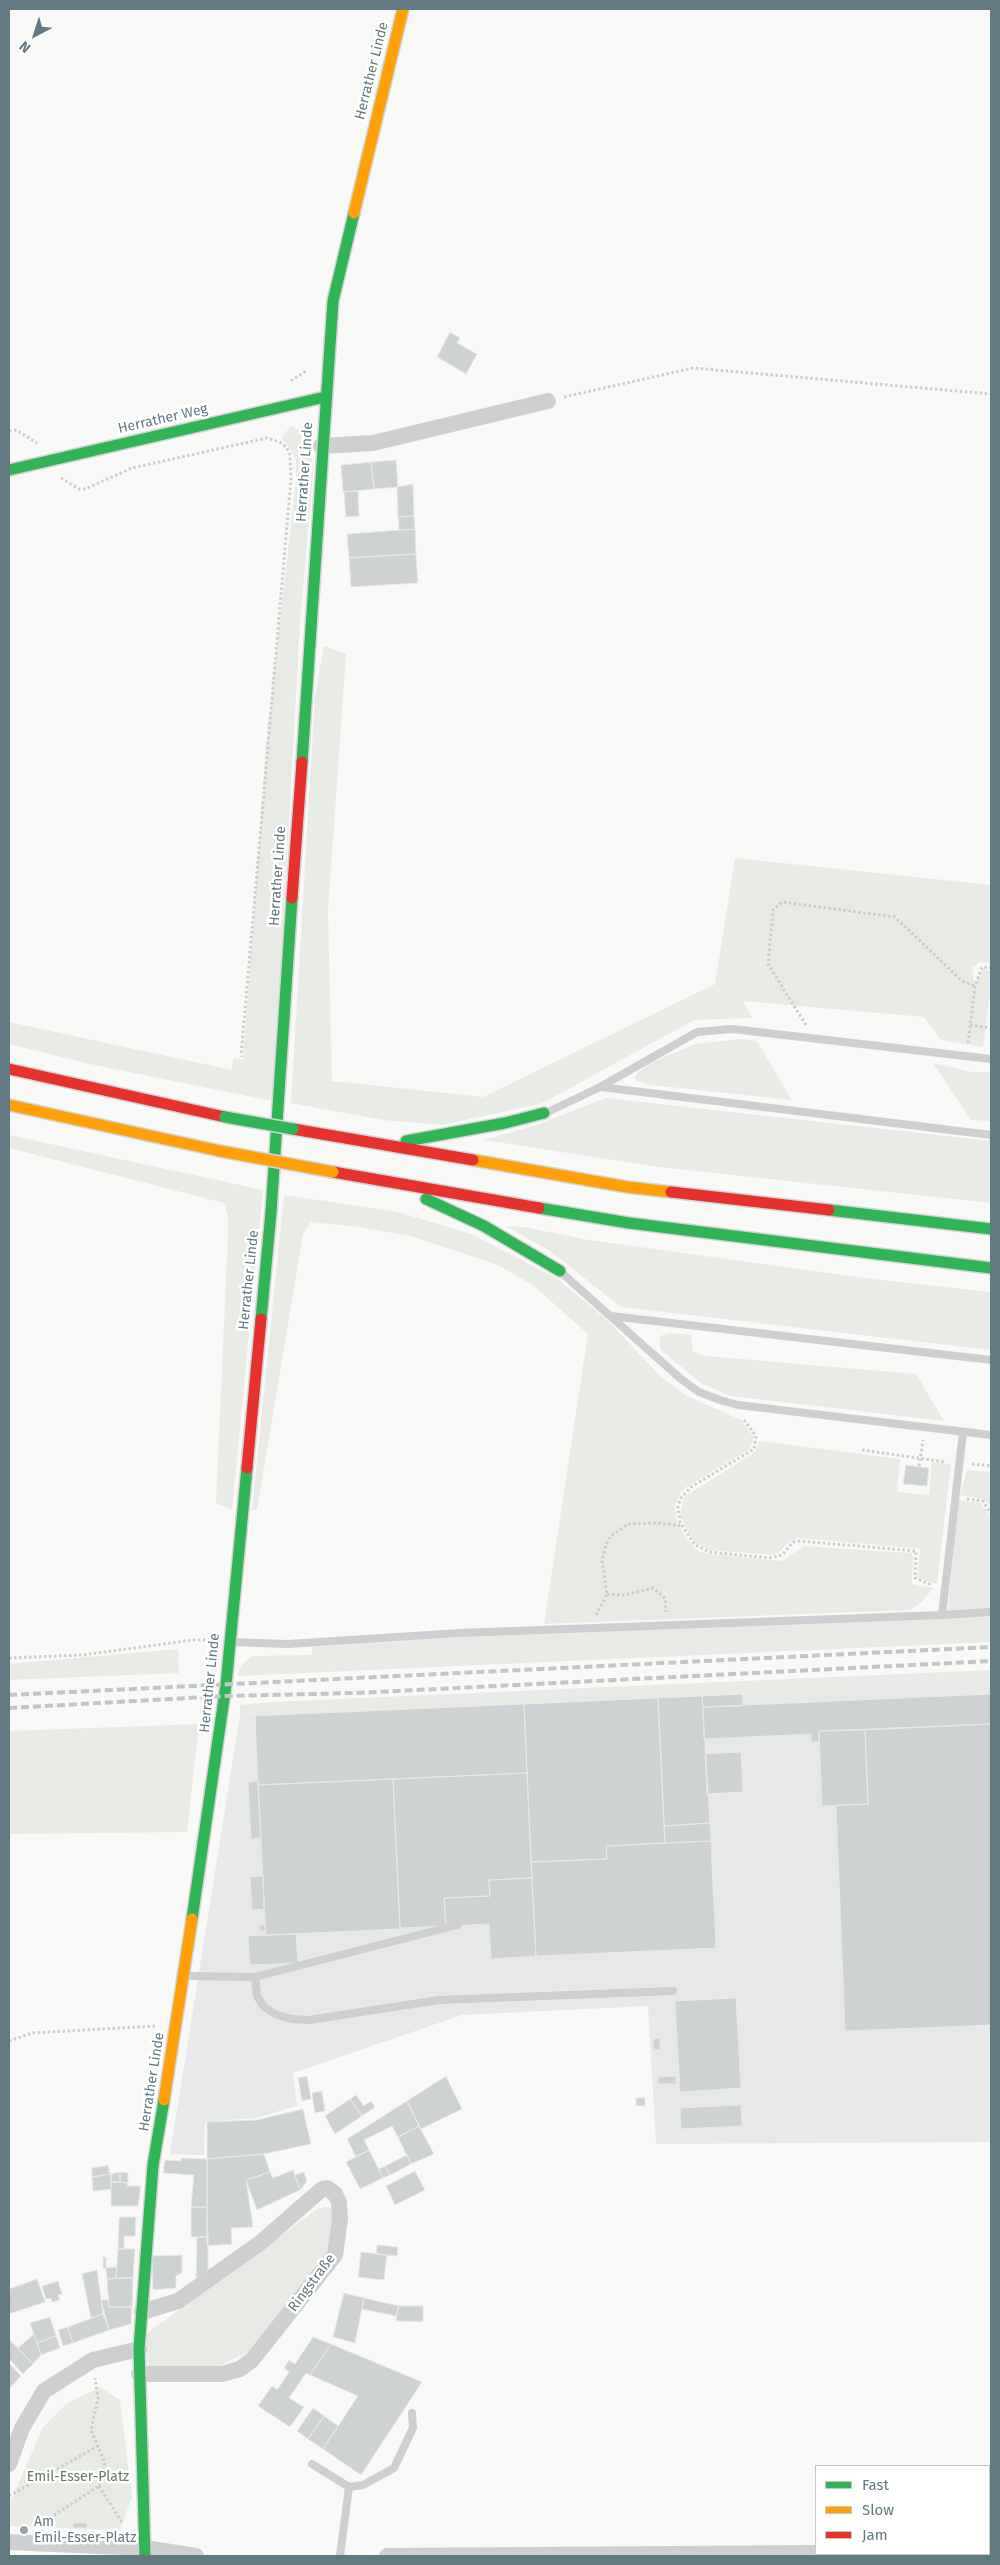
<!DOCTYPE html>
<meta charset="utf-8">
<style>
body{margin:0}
#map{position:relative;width:1000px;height:2565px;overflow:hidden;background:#f8f8f7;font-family:"Fira Sans",sans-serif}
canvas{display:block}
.frame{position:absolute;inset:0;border:10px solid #637982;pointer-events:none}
.legend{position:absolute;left:815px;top:2465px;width:175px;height:90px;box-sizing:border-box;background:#fff;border:1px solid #c1c9cd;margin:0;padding:6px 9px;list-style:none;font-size:15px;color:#637982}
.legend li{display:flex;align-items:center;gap:10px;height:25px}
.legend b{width:25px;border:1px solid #c1c9cd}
.north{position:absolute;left:10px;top:10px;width:50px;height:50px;-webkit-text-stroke:4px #fff;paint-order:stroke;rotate:220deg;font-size:14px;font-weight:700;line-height:20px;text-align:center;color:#637982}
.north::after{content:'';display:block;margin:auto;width:18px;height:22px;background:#637982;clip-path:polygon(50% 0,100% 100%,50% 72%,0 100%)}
</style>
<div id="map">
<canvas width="1000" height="2565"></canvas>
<div class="frame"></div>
<ul class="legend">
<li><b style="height:6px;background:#30b455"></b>Fast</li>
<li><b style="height:6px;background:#ff9f0a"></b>Slow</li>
<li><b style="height:6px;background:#e5322d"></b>Jam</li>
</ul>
<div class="north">N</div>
</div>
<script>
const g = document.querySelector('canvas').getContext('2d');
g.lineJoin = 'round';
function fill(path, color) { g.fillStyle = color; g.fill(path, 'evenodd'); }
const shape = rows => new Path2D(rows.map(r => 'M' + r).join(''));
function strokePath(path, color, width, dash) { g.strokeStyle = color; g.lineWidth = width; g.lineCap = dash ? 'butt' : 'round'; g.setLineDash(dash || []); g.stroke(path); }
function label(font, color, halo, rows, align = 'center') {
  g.font = font + ' "Fira Sans",sans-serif'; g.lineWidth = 5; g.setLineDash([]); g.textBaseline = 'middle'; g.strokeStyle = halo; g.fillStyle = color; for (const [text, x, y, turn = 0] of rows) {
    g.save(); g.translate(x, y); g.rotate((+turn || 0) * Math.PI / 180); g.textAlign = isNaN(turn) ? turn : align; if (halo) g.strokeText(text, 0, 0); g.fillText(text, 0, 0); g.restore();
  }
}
fill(shape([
 [991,1684,991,2142,656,2144,648,2006,462,2015,293,2073,297,2106,255,2118,205,2122,204,2155,170,2154,240,1715]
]), '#e7e8e8');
fill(shape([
 [292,425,311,442,313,474,300,623,275,1075,272,1101,90,1064,9,1044,9,1022,232,1070,233,1058,243,1060,268,724,296,480,296,460,290,448,281,438],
 [324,646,346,654,328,912,332,1081,483,1097,715,984,735,858,991,885,991,963,980,962,972,967,975,984,983,969,991,971,991,988,983,1047,941,1040,924,1017,743,1001,752,1018,694,1020,543,1103,443,1125,383,1120,291,1103,315,697],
 [741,1039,757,1041,792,1100,651,1085,637,1081,635,1078,638,1072,655,1061,696,1044],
 [933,1063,972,1072,991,1072,991,1121,971,1120],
 [606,1098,991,1141,991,1203,659,1167,484,1140,533,1126],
 [9,1135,263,1190,232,1510,216,1503,228,1234,228,1216,224,1203,9,1148],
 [284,1195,398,1212,471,1234,556,1278,607,1320,661,1377,687,1396,741,1420,754,1437,750,1449,688,1486,681,1492,675,1506,677,1523,693,1547,698,1551,709,1554,782,1561,804,1546,911,1553,913,1557,912,1584,933,1588,922,1602,910,1610,544,1624,588,1334,534,1286,498,1265,410,1236,359,1227,311,1222,303,1234,257,1510,252,1510],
 [506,1226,524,1227,589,1240,872,1279,991,1292,991,1350,621,1307,550,1251],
 [669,1333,691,1335,693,1352,706,1356,916,1374,944,1421,731,1396,702,1384,660,1349,660,1336],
 [760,1441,900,1459,897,1492,929,1495,932,1462,951,1464,937,1584,917,1578,920,1549,798,1538,788,1542,780,1552,773,1555,709,1550,693,1541,680,1516,684,1497,755,1452],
 [967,1470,991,1472,991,1506,983,1499,960,1495],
 [958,1500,981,1503,987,1511,991,1524,991,1642,237,1676,242,1665,252,1656,311,1655,313,1647,491,1635,947,1618],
 [178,1649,179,1673,9,1680,9,1664],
 [991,1670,991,1684,240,1715,240,1705,271,1702],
 [199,1724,187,1832,9,1834,9,1731],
 [326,2207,331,2208,335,2218,332,2250,248,2352,219,2366,200,2368,148,2366,146,2334,319,2208],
 [100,2387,120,2400,132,2497,120,2530,9,2526,9,2505,43,2427,66,2404]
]), '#e8ebe5');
const building = shape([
 [450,332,460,338,457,343,477,354,466,374,437,357,450,332],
 [396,460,398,487,374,489,371,462,396,460],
 [371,462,374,489,343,492,341,465,371,462],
 [413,484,414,516,398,517,397,487,413,484],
 [358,491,359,516,346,517,344,492,358,491],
 [414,516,415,529,399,530,398,517,414,516],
 [415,529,416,554,349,558,347,534,415,529],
 [416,554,418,583,351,587,349,558,416,554],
 [906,1465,929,1468,927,1486,903,1484,906,1465],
 [742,1694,743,1706,703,1707,702,1696,742,1694],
 [991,1694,991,1724,819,1731,819,1742,811,1742,811,1734,704,1739,703,1707,991,1694],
 [702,1696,710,1823,664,1826,658,1698,702,1696],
 [658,1698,665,1843,606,1846,607,1859,531,1862,524,1704,658,1698],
 [524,1704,527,1773,258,1785,255,1716,524,1704],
 [991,1724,991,2025,845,2031,836,1805,868,1804,865,1730,991,1724],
 [865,1730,868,1804,822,1806,819,1731,865,1730],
 [741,1752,743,1792,707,1794,705,1754,741,1752],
 [527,1773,532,1878,489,1880,490,1896,444,1898,446,1926,400,1928,393,1779,527,1773],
 [393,1779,400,1929,266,1935,258,1785,393,1779],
 [258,1781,261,1838,251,1839,248,1782,258,1781],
 [710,1823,711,1841,665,1843,664,1826,710,1823],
 [711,1841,716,1948,536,1956,531,1862,607,1859,606,1846,711,1841],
 [263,1876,264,1909,252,1910,250,1877,263,1876],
 [532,1878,536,1956,491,1959,489,1924,446,1926,444,1898,490,1896,489,1880,532,1878],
 [259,1925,265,1925,265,1931,260,1931,259,1925],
 [296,1934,298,1963,250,1965,248,1936,296,1934],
 [736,1998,741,2088,680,2092,675,2001,736,1998],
 [660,2038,660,2050,654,2050,653,2039,660,2038],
 [307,2076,311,2099,302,2101,298,2078,307,2076],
 [446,2076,462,2109,421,2129,407,2101,446,2076],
 [676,2076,676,2084,658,2084,658,2077,676,2076],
 [322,2091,325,2111,315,2113,312,2093,322,2091],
 [356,2095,364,2106,371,2101,375,2107,362,2116,350,2099,356,2095],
 [636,2098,645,2098,645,2106,636,2106,636,2098],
 [350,2099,362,2116,335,2134,325,2116,350,2099],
 [407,2101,419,2126,398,2137,392,2126,364,2140,369,2150,356,2157,347,2139,407,2101],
 [741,2105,742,2126,681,2129,680,2108,741,2105],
 [303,2109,311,2144,264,2154,207,2159,207,2122,257,2120,303,2109],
 [419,2126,434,2154,411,2164,398,2137,419,2126],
 [369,2150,383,2178,360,2189,346,2162,369,2150],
 [264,2154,270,2172,246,2180,253,2227,231,2228,232,2244,207,2246,207,2159,264,2154],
 [407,2155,411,2164,390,2175,385,2166,407,2155],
 [181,2158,207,2159,207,2207,191,2207,194,2175,163,2173,165,2160,181,2161,181,2158],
 [108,2165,110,2174,92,2177,92,2168,108,2165],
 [385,2166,390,2175,383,2178,379,2169,385,2166],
 [293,2170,300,2190,257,2210,246,2180,270,2172,273,2178,293,2170],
 [415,2171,425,2190,395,2205,386,2186,415,2171],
 [120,2172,128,2173,128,2183,120,2182,120,2172],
 [120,2172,120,2182,111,2182,111,2174,120,2172],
 [304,2172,307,2181,300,2190,295,2175,304,2172],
 [111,2174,111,2189,93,2191,92,2177,111,2174],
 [111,2182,128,2183,127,2186,141,2186,138,2206,111,2206,111,2182],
 [191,2207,207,2207,208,2237,191,2237,191,2207],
 [122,2217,136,2217,135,2236,124,2236,124,2249,118,2249,119,2218,122,2217],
 [197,2237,208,2237,208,2271,196,2278,197,2237],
 [377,2245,398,2247,397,2256,376,2254,377,2245],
 [118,2249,135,2249,133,2278,116,2278,118,2249],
 [361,2252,387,2255,384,2280,358,2277,361,2252],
 [182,2255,182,2273,176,2276,176,2288,153,2290,152,2256,182,2255],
 [103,2257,106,2257,106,2268,103,2268,103,2257],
 [117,2267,116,2278,107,2279,106,2268,117,2267],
 [97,2270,103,2314,91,2318,82,2274,97,2270],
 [133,2278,132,2307,109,2307,107,2279,133,2278],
 [37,2279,45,2302,9,2314,9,2289,37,2279],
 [58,2281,62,2294,58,2295,60,2300,52,2302,51,2298,46,2299,42,2286,58,2281],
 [344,2293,364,2298,355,2343,333,2337,344,2293],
 [364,2298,399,2306,396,2316,362,2309,364,2298],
 [101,2300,108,2300,109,2307,132,2307,131,2324,109,2330,101,2300],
 [398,2306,423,2306,423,2322,396,2321,398,2306],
 [103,2314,109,2330,73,2343,68,2327,103,2314],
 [50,2317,56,2336,37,2343,30,2323,50,2317],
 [68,2327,73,2343,63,2346,58,2330,68,2327],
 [34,2334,41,2355,33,2364,18,2348,34,2334],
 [56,2336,60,2348,41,2355,37,2343,56,2336],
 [313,2337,331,2344,310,2375,306,2373,289,2398,304,2407,290,2427,258,2406,272,2386,277,2390,289,2372,284,2368,289,2360,295,2364,313,2337],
 [9,2339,33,2364,23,2374,9,2359,9,2339],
 [331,2344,422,2382,361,2475,323,2449,358,2396,310,2375,331,2344],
 [9,2363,21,2376,10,2388,9,2387,9,2363],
 [313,2408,324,2416,308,2439,297,2431,313,2408],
 [324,2416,338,2426,323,2449,308,2439,324,2416],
 [73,2523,87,2523,87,2528,73,2528,73,2523]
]);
fill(building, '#cfd2d2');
strokePath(building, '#e8e8e6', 1);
const fast = shape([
 [9,470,325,397],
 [302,762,333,301,354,213],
 [406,1141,505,1123,544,1113],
 [426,1199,484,1226,560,1271],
 [539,1208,629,1223,991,1268],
 [829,1210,991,1229],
 [261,1319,271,1212,292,898],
 [192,1919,226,1685,247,1468],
 [145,2556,139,2349,153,2165,164,2100]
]);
const slow = shape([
 [354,213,403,9],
 [9,1105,220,1151],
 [473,1160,627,1187,671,1192],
 [164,2100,192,1919]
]);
const jam = shape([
 [292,898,302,762],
 [9,1069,225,1117],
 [293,1129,473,1160],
 [333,1172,539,1208],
 [671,1192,829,1210],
 [247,1468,261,1319]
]);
strokePath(fast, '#d3d5d5', 14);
strokePath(slow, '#d3d5d5', 14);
strokePath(jam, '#d3d5d5', 14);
strokePath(shape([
 [291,381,306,371],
 [564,397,693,368,991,394],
 [9,431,16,430,37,443],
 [61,478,79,489,85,489,132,468,267,438,280,442,287,448,290,455,291,479,241,1057],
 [806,1025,768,964,773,910,782,902,895,917,962,981,975,986],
 [970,1025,991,1028],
 [968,1043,975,986,982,967,991,968],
 [744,1420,756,1436,754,1449,691,1487,680,1499,678,1507,680,1522,694,1544,709,1552,770,1558,782,1555,793,1542,799,1541,916,1551,915,1578,932,1585],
 [862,1450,946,1462],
 [972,1464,991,1466],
 [919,1466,923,1440],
 [967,1499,983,1501,991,1514],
 [607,1594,625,1595,653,1588,665,1598,666,1612],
 [596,1615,607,1594,602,1561,606,1544,612,1535,628,1524,658,1523,682,1526],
 [9,1658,82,1655,193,1640,210,1640],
 [9,2041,32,2033,156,2026],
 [99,2486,123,2524],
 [9,2496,98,2446],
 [37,2526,99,2486,105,2463,91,2430,98,2398,95,2378]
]), '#cccdcd', 3, [2.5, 2.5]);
strokePath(shape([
 [601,1087,991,1135],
 [548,1112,600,1087,697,1032,732,1029,991,1059],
 [563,1274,681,1379,699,1392,720,1400,738,1405,991,1435],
 [611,1316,991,1360],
 [942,1615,991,1612],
 [231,1642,288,1644,460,1633,942,1615,963,1432],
 [186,1976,255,1977,457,1925],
 [255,1977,257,1996,264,2007,275,2014,291,2019,309,2020,439,2000,673,1991],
 [312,2464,349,2487,363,2485,394,2468,413,2428,412,2413],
 [340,2556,349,2487]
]), '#cecfd0', 8);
strokePath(shape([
 [321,446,373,443,548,401],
 [139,2374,222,2374,240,2369,252,2360,335,2255,340,2219,339,2202,335,2194,327,2188,322,2189,260,2243,178,2301,142,2312],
 [9,2464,22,2428,44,2391,93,2360,139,2349],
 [9,2542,145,2548,196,2556],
 [989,2553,991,2553],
 [387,2556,816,2553]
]), '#cecfd0', 16);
strokePath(fast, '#30b455', 11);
strokePath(slow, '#ff9f0a', 11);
strokePath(jam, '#e5322d', 11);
strokePath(shape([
 [9,1695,991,1647],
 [9,1708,225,1696,357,1693,991,1661]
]), '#c3c6c7', 4, [8, 4]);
const fastBridge = shape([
 [225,1117,293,1129]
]);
const slowBridge = shape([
 [220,1151,333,1172]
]);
strokePath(fastBridge, '#d5d6d7', 14, []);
strokePath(slowBridge, '#d5d6d7', 14, []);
strokePath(fastBridge, '#30b455', 11);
strokePath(slowBridge, '#ff9f0a', 11);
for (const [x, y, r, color] of [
 [24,2530,5,"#97a5ab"]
]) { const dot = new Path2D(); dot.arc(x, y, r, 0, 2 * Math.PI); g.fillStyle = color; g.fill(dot); strokePath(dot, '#fff', 2); }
label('14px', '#637982', '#fff', [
 ["Herrather Linde",372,71,-76],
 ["Herrather Weg",163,419,-13],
 ["Herrather Linde",305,472,-86],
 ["Herrather Linde",278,876,-86],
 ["Herrather Linde",249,1280,-84],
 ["Herrather Linde",210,1683,-84],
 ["Herrather Linde",152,2082,-81],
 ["Ringstraße",312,2283,-53]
]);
label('14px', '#697a62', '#fff', [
 ["Emil-Esser-Platz",78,2477]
]);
label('14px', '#637982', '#fff', [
 ["Am",34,2522],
 ["Emil-Esser-Platz",34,2538]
], 'left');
</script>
